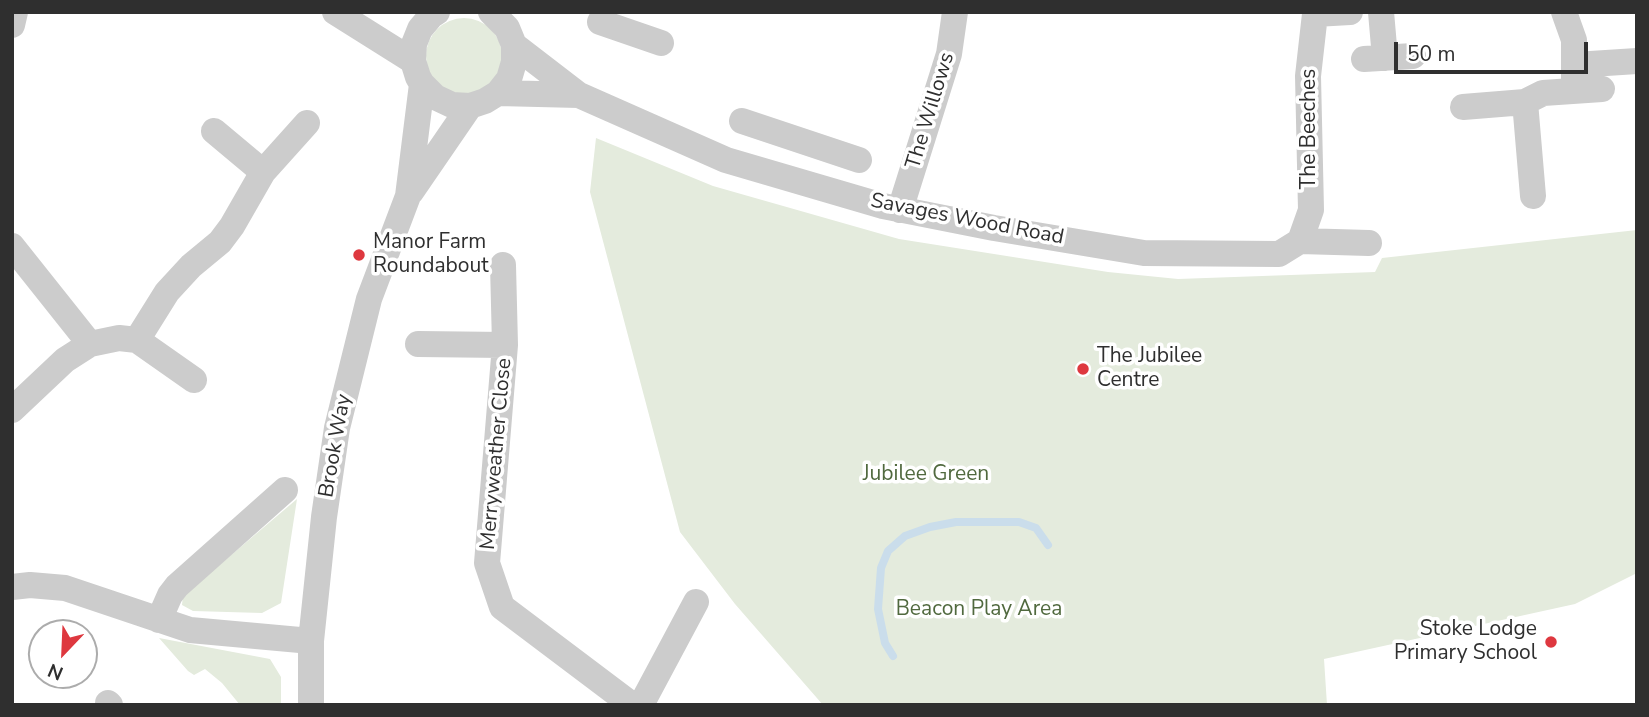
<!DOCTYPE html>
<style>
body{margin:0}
#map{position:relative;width:1649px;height:717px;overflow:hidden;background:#fff;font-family:"Nunito Sans",sans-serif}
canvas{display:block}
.frame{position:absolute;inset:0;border:14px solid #2f2f2f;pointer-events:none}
.north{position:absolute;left:28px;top:619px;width:70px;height:70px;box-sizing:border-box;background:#fff;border:2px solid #acacac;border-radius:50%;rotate:203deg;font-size:19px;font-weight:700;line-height:28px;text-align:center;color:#2f2f2f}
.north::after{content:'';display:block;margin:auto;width:24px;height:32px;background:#de383f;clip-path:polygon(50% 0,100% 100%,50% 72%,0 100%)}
.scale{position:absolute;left:1394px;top:42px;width:194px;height:32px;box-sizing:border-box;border:4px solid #2f2f2f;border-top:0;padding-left:9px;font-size:21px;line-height:24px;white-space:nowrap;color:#2f2f2f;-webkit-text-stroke:5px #fff;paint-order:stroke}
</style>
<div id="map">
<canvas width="1649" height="717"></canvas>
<div class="frame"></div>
<div class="north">N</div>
<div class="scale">50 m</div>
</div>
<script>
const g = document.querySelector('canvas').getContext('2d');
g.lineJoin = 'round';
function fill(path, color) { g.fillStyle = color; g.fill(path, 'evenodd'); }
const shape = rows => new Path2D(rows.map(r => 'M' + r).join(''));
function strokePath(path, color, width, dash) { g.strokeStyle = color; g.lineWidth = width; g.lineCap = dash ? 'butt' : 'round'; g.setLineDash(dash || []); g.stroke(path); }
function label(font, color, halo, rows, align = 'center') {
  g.font = font + ' "Nunito Sans",sans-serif'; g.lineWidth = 7; g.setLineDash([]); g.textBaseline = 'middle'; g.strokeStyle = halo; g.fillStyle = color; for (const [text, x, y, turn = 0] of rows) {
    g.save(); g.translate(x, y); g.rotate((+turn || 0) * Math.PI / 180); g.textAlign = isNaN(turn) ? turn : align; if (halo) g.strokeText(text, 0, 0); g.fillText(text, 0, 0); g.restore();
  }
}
fill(shape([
 '426 56a38 38 0 1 1 76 0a38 38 0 1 1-76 0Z',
 [596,138,713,186,899,239,1108,272,1178,279,1375,272,1382,258,1637,230,1637,573,1575,604,1324,659,1327,705,823,705,735,604,680,532,590,192],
 [297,499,281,603,262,613,193,611,182,605,183,596],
 [159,638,270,659,281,677,281,705,240,705,222,683,205,669,194,675,188,671]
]), '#e4ebdd');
strokePath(shape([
 [893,656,885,643,878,609,881,568,888,551,905,536,930,527,956,522,1019,522,1036,528,1048,545]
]), '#caddeb', 8);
strokePath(shape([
 [335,12,413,61],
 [437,12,431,16,420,29,414,44,413,61,418,77,422,84,435,97,452,105,470,106,485,101,498,93,509,79,514,62,514,45,507,28,491,12],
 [1381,12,1385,58],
 [1564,12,1574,40,1574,89],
 [600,22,661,43],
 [12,25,15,12],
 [514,45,579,95,726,160,883,206,994,228,1144,253,1279,254,1300,241,1369,243],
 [1364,59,1413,56],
 [1575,65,1637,61],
 [498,93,579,95],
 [1525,102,1533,196],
 [1463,107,1525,102,1543,93,1602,89],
 [742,121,859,160],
 [214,131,263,172],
 [411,192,470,106],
 [900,210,949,54,955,12],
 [1300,241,1311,210,1308,76,1315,14,1350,12],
 [12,246,90,344],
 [503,265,505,345,487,563,502,607,632,705],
 [137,340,194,380],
 [418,344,505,345],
 [12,410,65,360,90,344,119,338,137,340,167,292,191,266,220,242,232,226,263,172,307,123],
 [12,587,30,585,65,588,190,630,311,641],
 [159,620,170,595,177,586,285,490],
 [108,703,110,705],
 [311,705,311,641,324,517,337,428,369,299,408,196,422,84],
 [641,705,696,602]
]), '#ccc', 26);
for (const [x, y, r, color] of [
 [359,255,7,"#de383f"],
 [1083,369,7,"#de383f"],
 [1551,642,7,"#de383f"]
]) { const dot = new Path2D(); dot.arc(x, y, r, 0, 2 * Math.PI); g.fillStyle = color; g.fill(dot); strokePath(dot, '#fff', 2.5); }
label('21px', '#2f2f2f', '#fff', [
 ["The Willows",931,111,-73],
 ["The Beeches",1310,129,-90],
 ["Savages Wood Road",967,220,11],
 ["Brook Way",336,446,-80],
 ["Merryweather Close",497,454,-85]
]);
label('21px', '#2f2f2f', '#fff', [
 ["Manor Farm",373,243],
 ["Roundabout",373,267],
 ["The Jubilee",1097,357],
 ["Centre",1097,381],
 ["Stoke Lodge",1537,630,"right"],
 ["Primary School",1537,654,"right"]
], 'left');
label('21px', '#50693e', '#fff', [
 ["Jubilee Green",926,475],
 ["Beacon Play Area",979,610]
]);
</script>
